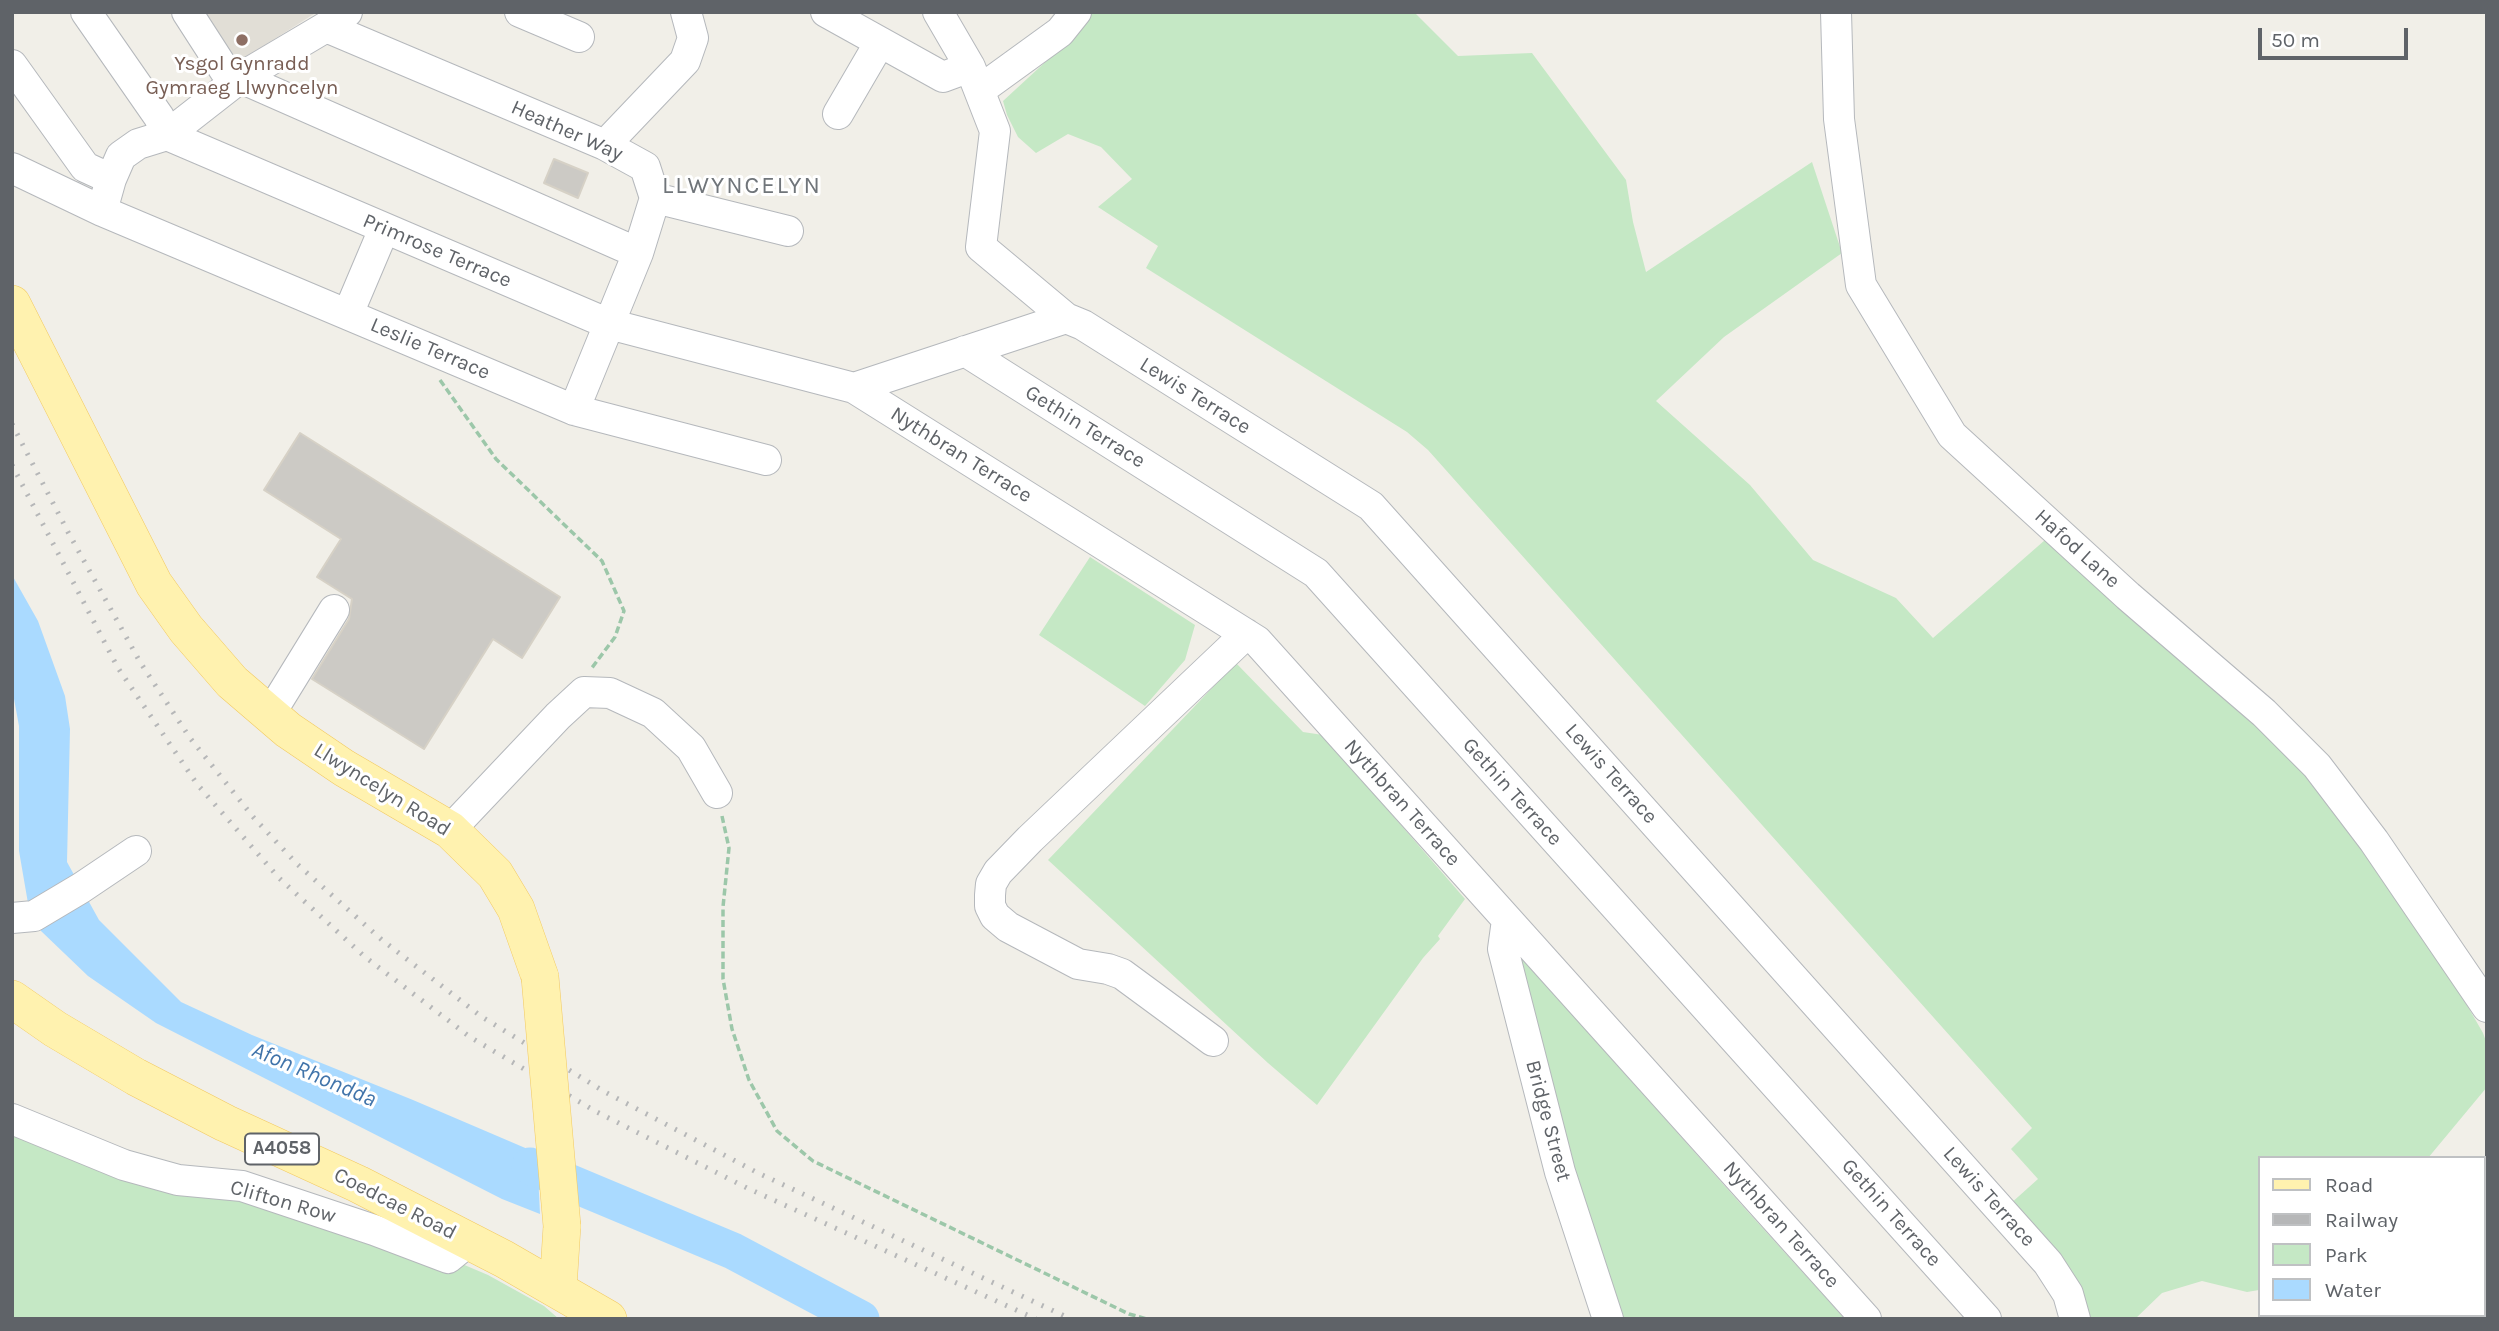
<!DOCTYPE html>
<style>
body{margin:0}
#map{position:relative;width:2499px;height:1331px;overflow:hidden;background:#f1efe8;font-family:Karla,sans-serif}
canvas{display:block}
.frame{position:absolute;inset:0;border:14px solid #5f6368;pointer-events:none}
.legend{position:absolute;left:2258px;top:1156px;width:228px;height:161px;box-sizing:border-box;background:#fff;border:2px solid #bfc1c3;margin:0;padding:9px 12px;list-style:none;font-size:21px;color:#5f6368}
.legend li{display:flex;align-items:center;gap:14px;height:35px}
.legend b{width:35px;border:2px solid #bfc1c3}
.scale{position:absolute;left:2258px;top:28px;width:150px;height:32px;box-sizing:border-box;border:4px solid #5f6368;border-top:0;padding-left:9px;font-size:21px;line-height:24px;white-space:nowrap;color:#5f6368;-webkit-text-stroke:5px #fff;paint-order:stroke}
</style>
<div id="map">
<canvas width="2499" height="1331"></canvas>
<div class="frame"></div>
<ul class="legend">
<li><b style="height:9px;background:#fff2af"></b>Road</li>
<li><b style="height:9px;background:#b6b7b8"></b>Railway</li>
<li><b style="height:19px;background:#c5e8c5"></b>Park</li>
<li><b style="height:19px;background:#aadaff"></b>Water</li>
</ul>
<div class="scale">50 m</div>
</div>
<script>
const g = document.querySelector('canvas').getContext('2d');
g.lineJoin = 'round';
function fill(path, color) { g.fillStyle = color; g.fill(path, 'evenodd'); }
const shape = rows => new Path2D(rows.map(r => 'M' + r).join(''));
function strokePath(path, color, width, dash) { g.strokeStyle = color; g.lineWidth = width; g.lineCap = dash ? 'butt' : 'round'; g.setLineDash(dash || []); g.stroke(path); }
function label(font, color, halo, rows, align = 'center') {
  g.font = font + ' Karla,sans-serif'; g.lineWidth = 6; g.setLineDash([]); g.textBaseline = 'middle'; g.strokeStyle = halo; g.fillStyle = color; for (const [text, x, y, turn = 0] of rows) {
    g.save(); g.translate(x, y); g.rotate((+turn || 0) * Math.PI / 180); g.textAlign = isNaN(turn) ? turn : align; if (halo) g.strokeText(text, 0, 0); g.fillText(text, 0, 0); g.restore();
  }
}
fill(shape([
 [194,12,317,12,229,68]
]), '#e1ded6');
fill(shape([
 [1091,12,1414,12,1458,56,1532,53,1626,180,1633,222,1646,272,1812,162,1842,253,1724,337,1656,401,1750,485,1813,560,1896,598,1933,638,2045,540,2299,760,2346,819,2445,967,2483,1033,2487,1044,2487,1087,2428,1158,2259,1158,2259,1290,2247,1292,2202,1281,2162,1293,2135,1319,2087,1319,2009,1205,2038,1179,2011,1149,2032,1128,1428,450,1407,432,1146,268,1158,246,1098,207,1132,179,1101,147,1068,134,1036,153,1018,137,1007,115,1003,101,1066,43],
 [1090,557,1195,625,1185,660,1145,706,1039,635],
 [1236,663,1303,732,1323,735,1465,899,1438,936,1440,939,1423,958,1317,1105,1268,1063,1048,860],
 [1513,948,1739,1202,1845,1319,1617,1319,1510,949],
 [12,1119,448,1258,488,1275,544,1306,559,1319,12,1319]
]), '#c5e8c5');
fill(shape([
 [12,575,38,621,65,696,70,729,67,862,99,920,181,1002,252,1035,413,1100,537,1153,540,1214,502,1199,156,1023,88,976,41,931,29,909,19,851,19,726,12,688]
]), '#aadaff');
strokePath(shape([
 [530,1166,733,1251,861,1319]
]), '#aadaff', 37);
const building = shape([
 [554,159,588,173,578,198,544,183,554,159],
 [300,433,560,597,522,658,493,639,424,749,312,679,349,619,352,599,317,577,341,539,264,490,300,433]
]);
fill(building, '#cccac5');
strokePath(building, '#d6d1c6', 2);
const minor = shape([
 [86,12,159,117,167,135,609,324,854,388,1257,641,1866,1319],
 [187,12,225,71,638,253],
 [520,12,579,37],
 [826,12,943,77,970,67,995,131,981,247,1066,318,1083,325,1371,506,2048,1263,2068,1294,2075,1319],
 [938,12,970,67],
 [1836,12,1839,119,1861,285,1952,435,2128,596,2264,713,2317,766,2374,841,2487,1007],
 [326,27,605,145,645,167,655,198,638,253,574,410],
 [12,65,85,167,111,179],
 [980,90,1060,32,1076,12],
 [838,114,880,42],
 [605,145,685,61,693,38,686,12],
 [12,168,102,211,574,410,766,460],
 [655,198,788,231],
 [102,211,111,179,121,156,138,144,167,135,240,78,326,27,347,12],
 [348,314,384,229],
 [965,351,1316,573,1986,1319],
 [854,388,1066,318],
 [270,714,334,610],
 [450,830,558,716,584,692,610,693,653,713,691,748,717,793],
 [12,918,34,916,81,888,136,851],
 [1507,920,1503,949,1560,1172,1608,1319],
 [1213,1041,1122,974,1108,969,1078,964,1008,927,995,916,990,906,990,895,991,884,998,872,1030,839,1246,634],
 [12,1119,124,1165,178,1180,242,1186,374,1230,448,1258,469,1241]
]);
const major = shape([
 [12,304,154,584,186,629,232,682,288,730,344,768,450,830,495,874,516,909,540,977],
 [12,999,55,1029,136,1077,225,1123,358,1184,504,1259,608,1319],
 [558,1288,562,1226]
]);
strokePath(minor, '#b5b8bc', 32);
strokePath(major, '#f2c960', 38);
strokePath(shape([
 [440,380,496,459,602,561,624,611,615,637,591,669],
 [722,816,729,848,723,907,723,979,732,1029,749,1080,777,1131,813,1161,1129,1314,1147,1319]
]), '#9cc7a9', 3.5, [7, 3.5]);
strokePath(minor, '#fff', 30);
strokePath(major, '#fff2af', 37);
strokePath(shape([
 [12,424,68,532,140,662,190,738,254,818,297,864,382,940,482,1017,605,1092,758,1173,1071,1319],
 [12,465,118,668,197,784,279,878,365,957,470,1037,595,1111,747,1188,1036,1319]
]), '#b6b7b8', 5, [2, 9]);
const majorBridge = shape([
 [540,977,562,1226]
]);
strokePath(majorBridge, '#f2c960', 38, []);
strokePath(majorBridge, '#fff2af', 37);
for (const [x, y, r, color] of [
 [242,40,7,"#8d6e63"]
]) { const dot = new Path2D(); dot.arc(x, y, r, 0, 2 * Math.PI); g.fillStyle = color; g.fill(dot); strokePath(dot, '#fff', 2.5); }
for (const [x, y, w] of [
 [282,1149,74]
]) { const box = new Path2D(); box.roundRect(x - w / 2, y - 15.5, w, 31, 5); g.fillStyle = '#fff'; g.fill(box); strokePath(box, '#5f6368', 2); }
label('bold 19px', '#5f6368', null, [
 ["A4058",282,1149]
]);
label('21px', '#785e54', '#fff', [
 ["Ysgol Gynradd",242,64],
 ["Gymraeg Llwyncelyn",242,88]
]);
label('21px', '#5f6368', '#fff', [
 ["Heather Way",567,131,24],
 ["Primrose Terrace",437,251,23],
 ["Leslie Terrace",430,349,23],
 ["Lewis Terrace",1195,396,32],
 ["Gethin Terrace",1085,427,32],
 ["Nythbran Terrace",961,455,32],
 ["Hafod Lane",2077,549,42],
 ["Lewis Terrace",1611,774,48],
 ["Llwyncelyn Road",382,790,32],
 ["Gethin Terrace",1512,792,48],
 ["Nythbran Terrace",1402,803,48],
 ["Bridge Street",1548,1121,75],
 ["Lewis Terrace",1989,1197,48],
 ["Clifton Row",283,1202,16],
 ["Coedcae Road",395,1204,27],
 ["Gethin Terrace",1891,1213,48],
 ["Nythbran Terrace",1781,1225,48]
]);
label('italic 23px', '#4174aa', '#fff', [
 ["Afon Rhondda",314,1075,23]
]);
g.letterSpacing = '2px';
label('24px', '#70757a', '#fff', [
 ["LLWYNCELYN",742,186]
]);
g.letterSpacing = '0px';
</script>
